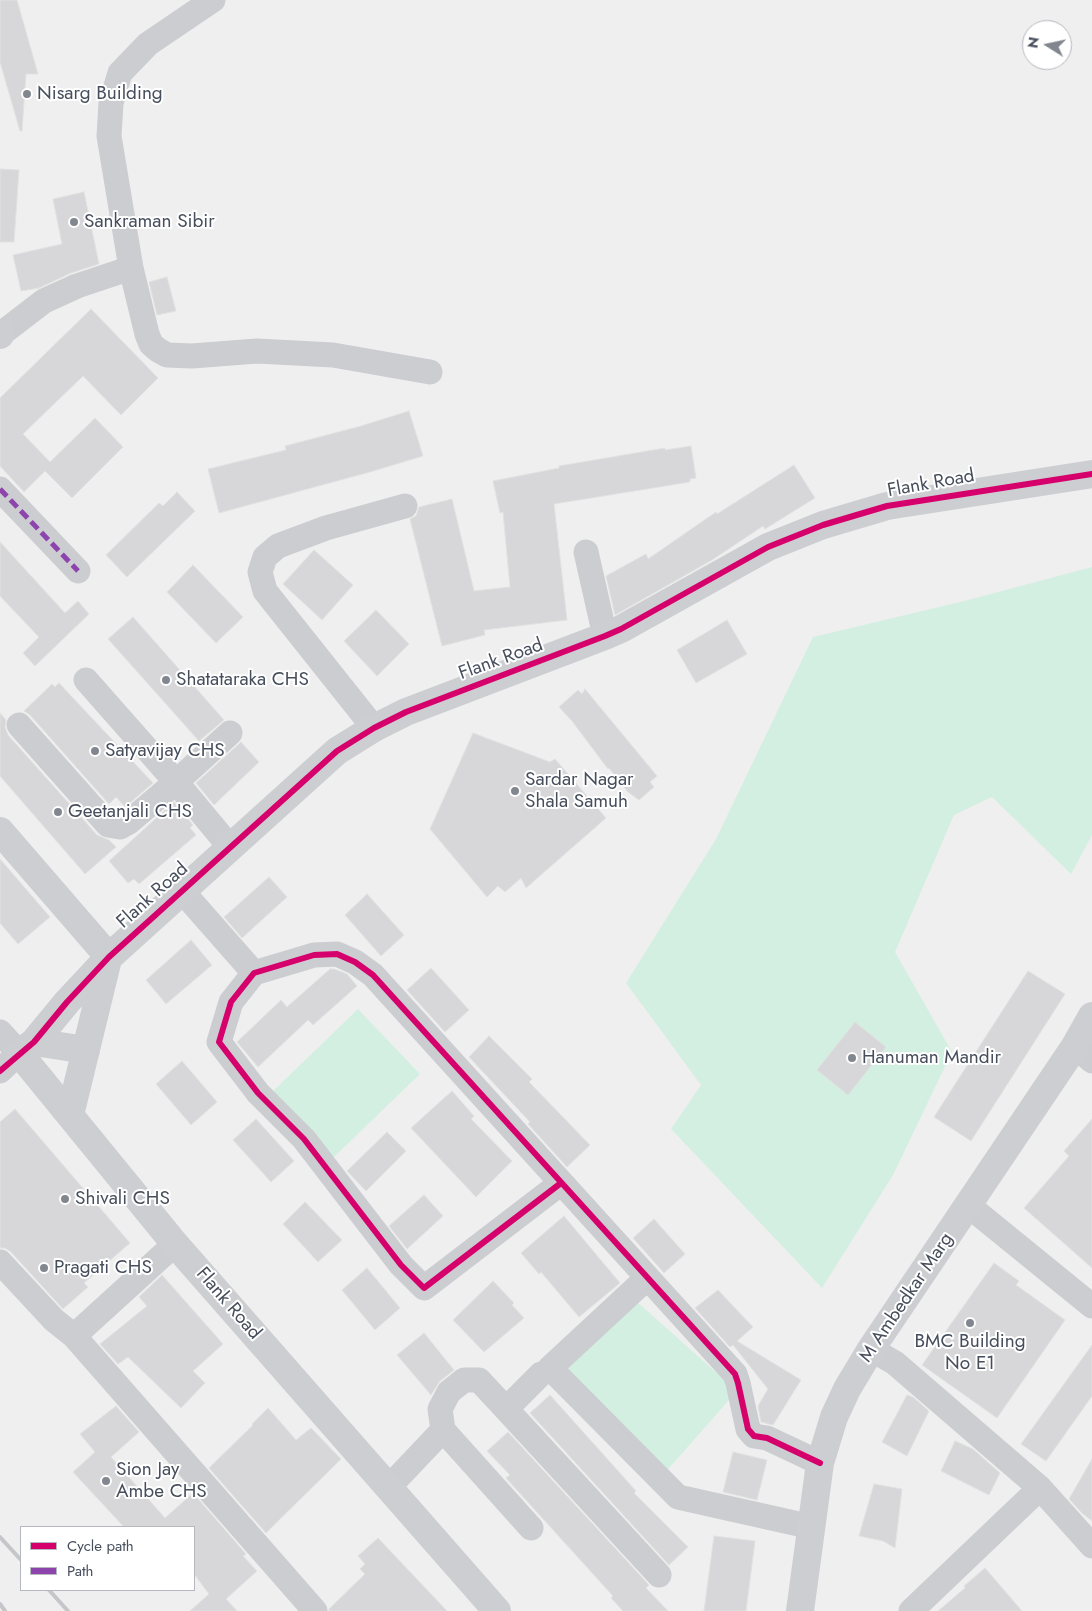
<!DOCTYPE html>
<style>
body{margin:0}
#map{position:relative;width:1092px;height:1611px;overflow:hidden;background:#f0efef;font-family:Jost,sans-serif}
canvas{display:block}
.legend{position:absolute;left:20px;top:1526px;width:175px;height:65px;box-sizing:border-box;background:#fff;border:1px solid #b5b8be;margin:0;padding:6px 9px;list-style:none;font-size:15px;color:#464e5c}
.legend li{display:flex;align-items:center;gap:10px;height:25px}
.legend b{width:25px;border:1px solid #b5b8be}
.north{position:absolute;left:1022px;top:20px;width:50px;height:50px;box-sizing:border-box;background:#fff;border:1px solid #b5b8be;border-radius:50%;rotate:280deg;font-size:14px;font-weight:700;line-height:20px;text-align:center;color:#464e5c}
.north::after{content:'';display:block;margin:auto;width:18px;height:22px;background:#82868f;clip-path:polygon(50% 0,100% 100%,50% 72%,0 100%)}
</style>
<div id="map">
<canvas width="1092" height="1611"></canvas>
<ul class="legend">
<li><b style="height:6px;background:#d6006c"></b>Cycle path</li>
<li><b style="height:6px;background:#8e44ad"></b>Path</li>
</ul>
<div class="north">N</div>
</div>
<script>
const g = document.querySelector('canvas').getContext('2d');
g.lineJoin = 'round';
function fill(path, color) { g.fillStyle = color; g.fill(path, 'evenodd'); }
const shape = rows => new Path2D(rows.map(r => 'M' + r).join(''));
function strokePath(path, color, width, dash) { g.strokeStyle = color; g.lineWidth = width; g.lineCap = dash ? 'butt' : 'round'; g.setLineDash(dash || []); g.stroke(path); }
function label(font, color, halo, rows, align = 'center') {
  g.font = font + ' Jost,sans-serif'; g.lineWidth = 4; g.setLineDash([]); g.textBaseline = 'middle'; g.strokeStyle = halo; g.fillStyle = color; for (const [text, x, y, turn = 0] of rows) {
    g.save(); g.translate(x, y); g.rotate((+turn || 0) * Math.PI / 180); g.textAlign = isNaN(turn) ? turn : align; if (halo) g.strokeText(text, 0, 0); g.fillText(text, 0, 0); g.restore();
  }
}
fill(shape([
 [1092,567,1092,835,1071,874,992,797,954,815,895,952,952,1052,893,1175,822,1288,671,1129,701,1085,626,983,716,839,813,637,964,601],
 [358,1009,420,1074,332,1159,270,1094],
 [626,1292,737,1391,663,1475,552,1375]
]), '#d3efe2');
const building = shape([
 [0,0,17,0,38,74,26,74,22,131,20,131,0,62,0,0],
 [0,169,19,170,14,242,0,242,0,169],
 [84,192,99,264,71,273,39,288,21,291,13,255,62,244,53,199,84,192],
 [167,277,176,311,157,315,149,282,167,277],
 [91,309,158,378,121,415,83,376,23,434,50,462,95,418,123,447,72,498,45,471,24,492,0,466,0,398,91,309],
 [409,411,423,456,370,472,219,513,208,469,286,450,285,446,361,426,409,411],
 [691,446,696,478,690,479,690,482,554,504,567,620,484,630,485,635,442,646,410,519,416,516,419,507,452,499,474,591,510,587,503,512,500,513,493,481,559,468,559,466,665,448,665,450,691,446],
 [794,465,815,498,765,529,763,526,712,560,615,615,606,576,646,554,648,559,716,512,717,514,794,465],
 [177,492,195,511,127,577,106,555,159,503,163,506,177,492],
 [0,542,65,613,78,601,89,614,35,666,23,653,39,637,0,596,0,542],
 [314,550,353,585,322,620,283,584,314,550],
 [193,565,243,617,216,643,167,592,193,565],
 [376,610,409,644,377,676,344,641,376,610],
 [133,617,224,720,199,741,108,639,133,617],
 [727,620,747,654,696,683,677,650,727,620],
 [59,683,153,783,125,807,116,797,109,804,30,715,24,711,52,684,55,687,59,683],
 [585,689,657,776,650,782,654,787,639,800,628,792,609,768,608,769,572,721,559,707,578,690,582,694,585,689],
 [0,713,6,720,5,727,8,735,97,835,109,840,116,847,85,874,0,776,0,713],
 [473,733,550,762,555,759,606,818,526,888,521,878,505,892,498,886,487,897,430,829,473,733],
 [241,742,259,762,214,805,196,783,241,742],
 [174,802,193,825,190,828,196,835,139,884,134,879,128,883,109,861,174,802],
 [0,859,50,917,18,944,0,923,0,859],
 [269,877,287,897,242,938,224,917,269,877],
 [367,894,404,935,381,956,345,915,367,894],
 [191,940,212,965,166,1004,146,980,191,940],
 [431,968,469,1010,445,1032,407,990,431,968],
 [330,969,334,969,347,974,357,986,313,1025,308,1020,258,1067,237,1042,281,1000,287,1007,330,969],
 [1028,971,1065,994,971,1141,934,1117,1028,971],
 [855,1022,886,1047,848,1095,817,1070,855,1022],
 [489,1036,532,1079,529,1082,590,1145,567,1167,528,1124,530,1122,469,1057,489,1036],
 [182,1061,217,1102,191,1125,156,1084,182,1061],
 [452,1091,474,1116,471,1119,512,1161,476,1197,411,1128,452,1091],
 [15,1109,130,1243,84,1283,88,1287,63,1309,11,1252,5,1248,0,1248,0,1122,15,1109],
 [256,1119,294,1161,271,1182,233,1140,256,1119],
 [1092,1119,1092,1268,1024,1208,1069,1156,1064,1151,1092,1119],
 [387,1132,406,1151,366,1191,347,1171,387,1132],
 [424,1195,443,1216,407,1249,389,1226,424,1195],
 [305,1202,342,1240,318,1262,283,1224,305,1202],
 [564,1216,620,1283,579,1317,541,1272,539,1274,521,1253,564,1216],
 [654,1219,685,1254,664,1273,633,1238,654,1219],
 [994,1263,1019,1281,1016,1285,1065,1320,997,1418,922,1365,994,1263],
 [367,1268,400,1308,375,1330,342,1290,367,1268],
 [162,1275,223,1344,193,1371,205,1383,181,1408,128,1357,118,1364,100,1344,147,1306,139,1297,162,1275],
 [493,1281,514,1303,512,1305,524,1318,484,1352,453,1320,493,1281],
 [718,1290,753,1327,737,1341,801,1380,773,1425,761,1422,758,1406,768,1389,733,1345,730,1347,695,1308,718,1290],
 [424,1333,454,1370,440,1381,431,1395,397,1355,424,1333],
 [1092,1345,1092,1396,1046,1461,1021,1444,1092,1345],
 [550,1395,636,1491,634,1493,688,1547,669,1565,530,1413,550,1395],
 [907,1395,913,1397,929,1411,907,1456,882,1442,907,1395],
 [116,1406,139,1432,111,1457,165,1518,193,1493,246,1554,243,1556,257,1571,226,1599,237,1611,190,1611,209,1594,194,1574,194,1527,124,1527,73,1472,95,1452,80,1434,116,1406],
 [268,1408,296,1440,311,1428,341,1459,266,1533,209,1468,253,1425,252,1424,268,1408],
 [508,1432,649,1585,646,1588,668,1611,623,1611,611,1598,613,1596,506,1478,510,1475,487,1451,508,1432],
 [955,1441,973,1449,1000,1473,989,1495,941,1471,955,1441],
 [733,1452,767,1460,757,1500,723,1492,733,1452],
 [1092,1459,1092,1521,1082,1513,1069,1499,1092,1459],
 [874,1484,902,1489,895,1548,883,1541,859,1536,874,1484],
 [714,1536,755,1541,746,1611,704,1611,714,1536],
 [378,1538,447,1611,329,1611,329,1609,365,1574,360,1569,365,1564,358,1556,378,1538],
 [985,1568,1022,1611,938,1611,965,1588,964,1586,985,1568]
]);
fill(building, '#d7d7d9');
strokePath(building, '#e1e1e2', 1);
strokePath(shape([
 [131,268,147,334,151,344,158,350,167,355,192,356,257,351,333,355,430,372],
 [1,334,44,301,77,286,131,268,109,136,111,103,120,73,148,44,213,0],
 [0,489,78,571],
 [586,552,605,636],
 [86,680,176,782,230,847],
 [19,725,108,825,120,827,129,822,176,782,230,733],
 [374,728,265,591,260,572,265,557,278,546,326,528,405,506],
 [182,891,254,973],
 [0,1032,19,1053,0,1071],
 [1075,1046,1092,1061],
 [561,1183,424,1288,401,1265,304,1139,258,1093,219,1042,231,1002,254,973,314,955,337,954,355,962,373,975,735,1374,738,1383,748,1429,754,1436,767,1438,820,1463],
 [969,1206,1092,1306],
 [175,1244,74,1336,315,1611],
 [0,1262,54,1320,74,1336],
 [647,1278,550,1368,678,1497,812,1527],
 [871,1349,895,1363,1040,1488,1092,1546],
 [541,1374,506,1409,659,1575],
 [443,1430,531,1528],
 [389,1487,443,1430,440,1409,449,1392,464,1380,479,1380,506,1409],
 [911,1611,1040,1488]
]), '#cbcdd0', 25);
strokePath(shape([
 [0,333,0,335],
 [0,831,109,957],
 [34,1042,86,1050],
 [70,1115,108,959],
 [497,1611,175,1244,19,1053,34,1042,67,1002,109,957,337,751,374,728,406,712,605,636,621,629,768,547,823,525,887,506,1092,474],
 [800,1611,820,1463,834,1417,847,1389,871,1349,1075,1046,1092,1016]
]), '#ccced1', 28);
strokePath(shape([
 [0,1537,21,1560],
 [49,1590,68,1611],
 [0,1604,5,1611]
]), '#c5c6c9', 4);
strokePath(shape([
 [0,489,78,571]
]), '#8e44ad', 5, [10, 5]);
strokePath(shape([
 [0,1071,34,1042,67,1002,109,957,337,751,374,728,406,712,605,636,621,629,768,547,823,525,887,506,1092,474],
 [561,1183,424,1288,401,1265,304,1139,258,1093,219,1042,231,1002,254,973,314,955,337,954,355,962,373,975,735,1374,738,1383,748,1429,754,1436,767,1438,820,1463]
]), '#d6006c', 6);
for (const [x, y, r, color] of [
 [27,94,5,"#82868f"],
 [74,222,5,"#82868f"],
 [166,680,5,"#82868f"],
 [95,751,5,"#82868f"],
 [515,791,5,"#82868f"],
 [58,812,5,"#82868f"],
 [852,1058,5,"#82868f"],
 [65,1199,5,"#82868f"],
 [44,1268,5,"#82868f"],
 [970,1323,5,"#82868f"],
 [106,1481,5,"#82868f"]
]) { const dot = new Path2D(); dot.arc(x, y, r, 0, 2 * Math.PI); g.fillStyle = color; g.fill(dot); strokePath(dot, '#fff', 2); }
label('19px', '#464e5c', '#fff', [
 ["Nisarg Building",37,94],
 ["Sankraman Sibir",84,222],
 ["Shatataraka CHS",176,680],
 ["Satyavijay CHS",105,751],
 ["Sardar Nagar",525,780],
 ["Shala Samuh",525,802],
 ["Geetanjali CHS",68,812],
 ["Hanuman Mandir",862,1058],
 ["Shivali CHS",75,1199],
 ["Pragati CHS",54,1268],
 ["BMC Building",970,1342,"center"],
 ["No E1",970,1364,"center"],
 ["Sion Jay",116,1470],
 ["Ambe CHS",116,1492]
], 'left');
label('19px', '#464e5c', '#fff', [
 ["Flank Road",931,484,-10],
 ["Flank Road",501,660,-20],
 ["Flank Road",153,896,-42],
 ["M Ambedkar Marg",907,1298,-56],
 ["Flank Road",228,1304,49]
]);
</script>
